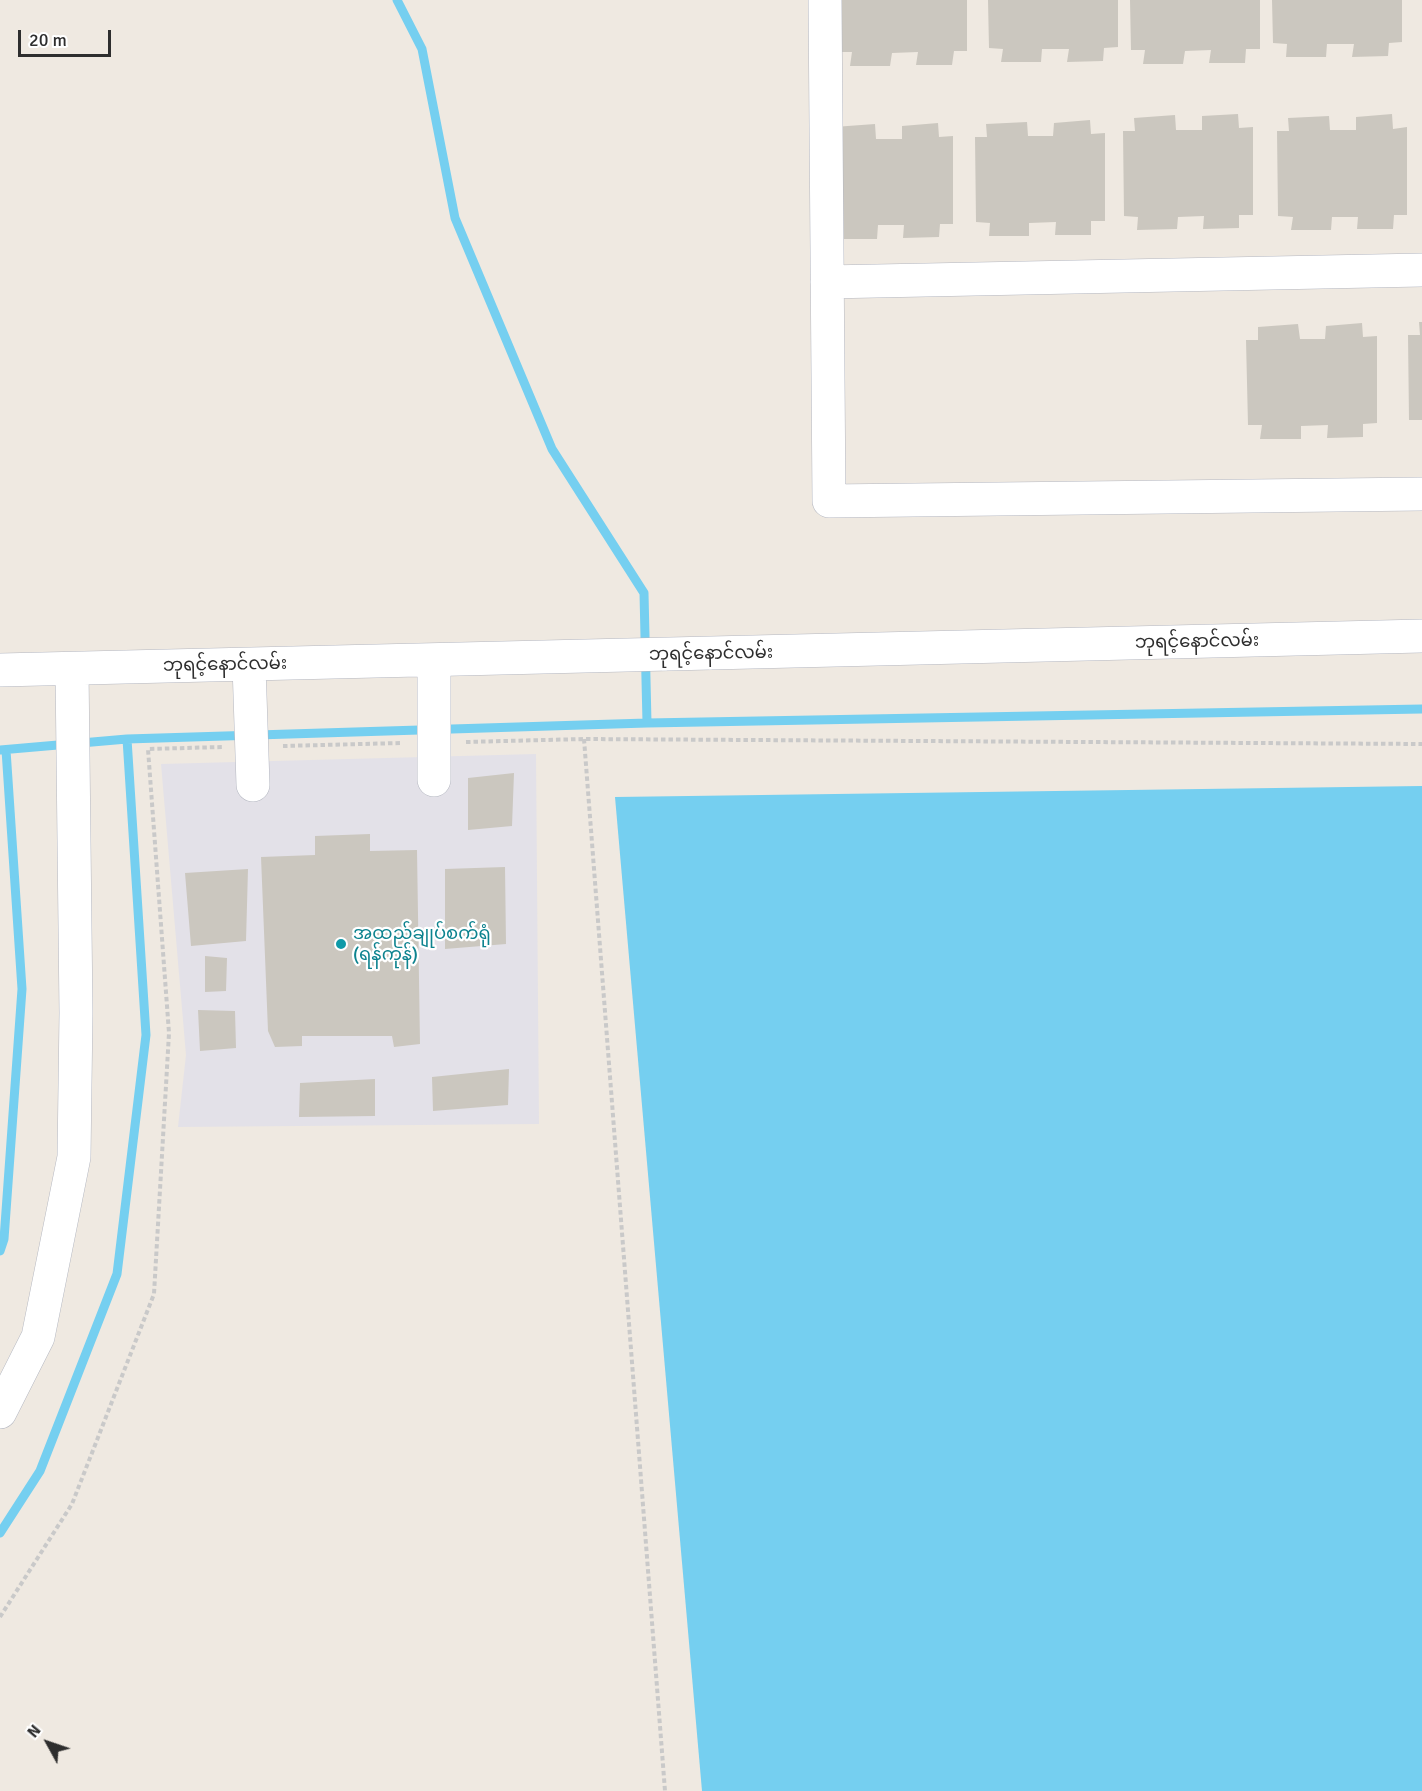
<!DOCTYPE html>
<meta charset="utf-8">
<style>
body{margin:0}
#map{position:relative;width:1422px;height:1791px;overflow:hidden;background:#efe9e1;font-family:Signika,sans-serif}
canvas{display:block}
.north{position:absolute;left:18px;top:1713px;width:60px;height:60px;-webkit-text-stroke:4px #fff;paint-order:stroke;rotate:310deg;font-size:16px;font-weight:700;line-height:24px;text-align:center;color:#2e2e2e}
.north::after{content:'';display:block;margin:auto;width:21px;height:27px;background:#2e2e2e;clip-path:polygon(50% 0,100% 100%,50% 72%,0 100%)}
.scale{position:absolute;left:18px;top:30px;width:93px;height:27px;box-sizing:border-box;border:3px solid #2e2e2e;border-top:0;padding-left:8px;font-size:18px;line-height:21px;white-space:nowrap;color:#2e2e2e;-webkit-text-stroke:4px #fff;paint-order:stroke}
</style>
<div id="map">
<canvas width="1422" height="1791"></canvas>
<div class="north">N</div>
<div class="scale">20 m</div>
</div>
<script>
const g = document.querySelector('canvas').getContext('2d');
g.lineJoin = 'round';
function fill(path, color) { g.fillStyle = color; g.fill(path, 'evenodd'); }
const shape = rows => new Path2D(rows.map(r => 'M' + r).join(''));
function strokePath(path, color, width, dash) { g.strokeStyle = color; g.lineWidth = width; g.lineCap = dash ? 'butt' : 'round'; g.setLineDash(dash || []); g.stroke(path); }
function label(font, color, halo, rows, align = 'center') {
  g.font = font + ' Signika,"Noto Sans Myanmar",sans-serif'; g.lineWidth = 4.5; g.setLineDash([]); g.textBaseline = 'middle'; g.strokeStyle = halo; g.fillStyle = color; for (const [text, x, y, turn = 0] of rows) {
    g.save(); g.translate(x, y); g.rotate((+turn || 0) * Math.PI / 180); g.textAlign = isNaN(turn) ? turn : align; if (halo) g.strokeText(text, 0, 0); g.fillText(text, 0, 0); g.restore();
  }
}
fill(shape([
 [536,754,539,1124,178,1127,186,1055,161,764]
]), '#e3e1e8');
fill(shape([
 [1422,786,1422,1791,702,1791,615,797]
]), '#75cff0');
strokePath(shape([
 [397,0,422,49,455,218,552,449,644,593,647,723],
 [0,750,127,739,647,723,1422,709],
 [0,1251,4,1239,22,989,6,750],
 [0,1533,40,1471,117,1274,146,1035,127,739]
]), '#75cff0', 9);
fill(shape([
 [837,0,967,0,967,51,954,51,952,65,916,65,918,52,892,53,890,66,850,66,852,52,838,52],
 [988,0,1118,0,1118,47,1104,48,1103,61,1067,62,1069,49,1042,49,1041,62,1001,62,1003,49,989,48],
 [1130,0,1260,0,1260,49,1246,49,1245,63,1209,63,1211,50,1185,51,1183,64,1143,64,1145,50,1131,50],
 [1272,0,1402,0,1402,42,1389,43,1388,56,1352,57,1354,44,1327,44,1326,57,1286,57,1287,44,1273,43],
 [1238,114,1239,128,1253,127,1253,215,1239,215,1239,228,1203,229,1204,216,1178,217,1177,229,1137,230,1138,217,1124,216,1123,131,1135,131,1134,118,1175,115,1176,130,1202,130,1202,116],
 [1392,114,1393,129,1407,127,1407,215,1394,215,1393,229,1357,229,1358,217,1332,217,1331,230,1291,230,1293,217,1278,216,1277,131,1289,131,1288,118,1329,116,1330,130,1356,130,1356,117],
 [1090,120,1091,134,1105,133,1105,221,1091,221,1091,235,1055,235,1056,222,1029,223,1029,236,989,236,990,223,976,222,975,137,987,137,986,124,1027,122,1028,136,1053,136,1054,123],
 [938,123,939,137,953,136,953,224,940,224,939,237,903,238,904,225,878,225,877,239,837,239,834,127,875,124,876,139,902,139,902,126],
 [1419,322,1422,322,1422,420,1409,420,1408,335,1420,335],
 [1362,323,1363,337,1377,336,1377,423,1363,424,1363,437,1327,438,1328,425,1301,426,1301,439,1260,439,1262,425,1248,425,1246,340,1258,340,1258,327,1298,324,1300,339,1325,339,1326,326],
 [514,773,512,826,468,830,468,778],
 [370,834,370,851,417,850,420,1044,394,1047,392,1036,302,1036,302,1046,275,1047,268,1031,261,857,315,855,315,836],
 [505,867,506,944,445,949,445,869],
 [248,869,246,941,191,946,185,873],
 [205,956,227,958,226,991,205,992],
 [198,1010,235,1011,236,1048,200,1051],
 [509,1069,508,1105,433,1111,432,1077],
 [375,1079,375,1116,299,1117,300,1083]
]), '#cbc7bf');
const minor = shape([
 [825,0,829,501,1422,494],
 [827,282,1422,270],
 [434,661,434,780],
 [249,665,253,785],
 [0,670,1422,636],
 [0,1412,38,1337,74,1157,76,1013,72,669]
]);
strokePath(minor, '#b4b7c1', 34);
strokePath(shape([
 [584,739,665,1791],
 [466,742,584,739,1422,744],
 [283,746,402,743],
 [0,1617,72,1504,154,1294,169,1033,148,749,222,747]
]), '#c9c9c9', 4, [4.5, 3]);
strokePath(minor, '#fff', 33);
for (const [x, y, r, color] of [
 [341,944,6,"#0f9aa8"]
]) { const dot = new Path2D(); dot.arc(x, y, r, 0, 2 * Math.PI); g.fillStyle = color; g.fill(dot); strokePath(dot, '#fff', 2); }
label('18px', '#2e2e2e', '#fff', [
 ["ဘုရင့်နောင်လမ်း",1197,642,-1],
 ["ဘုရင့်နောင်လမ်း",711,654,-1],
 ["ဘုရင့်နောင်လမ်း",225,665,-1]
]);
label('18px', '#0d838f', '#fff', [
 ["အထည်ချုပ်စက်ရုံ",353,934],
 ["(ရန်ကုန်)",353,955]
], 'left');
</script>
